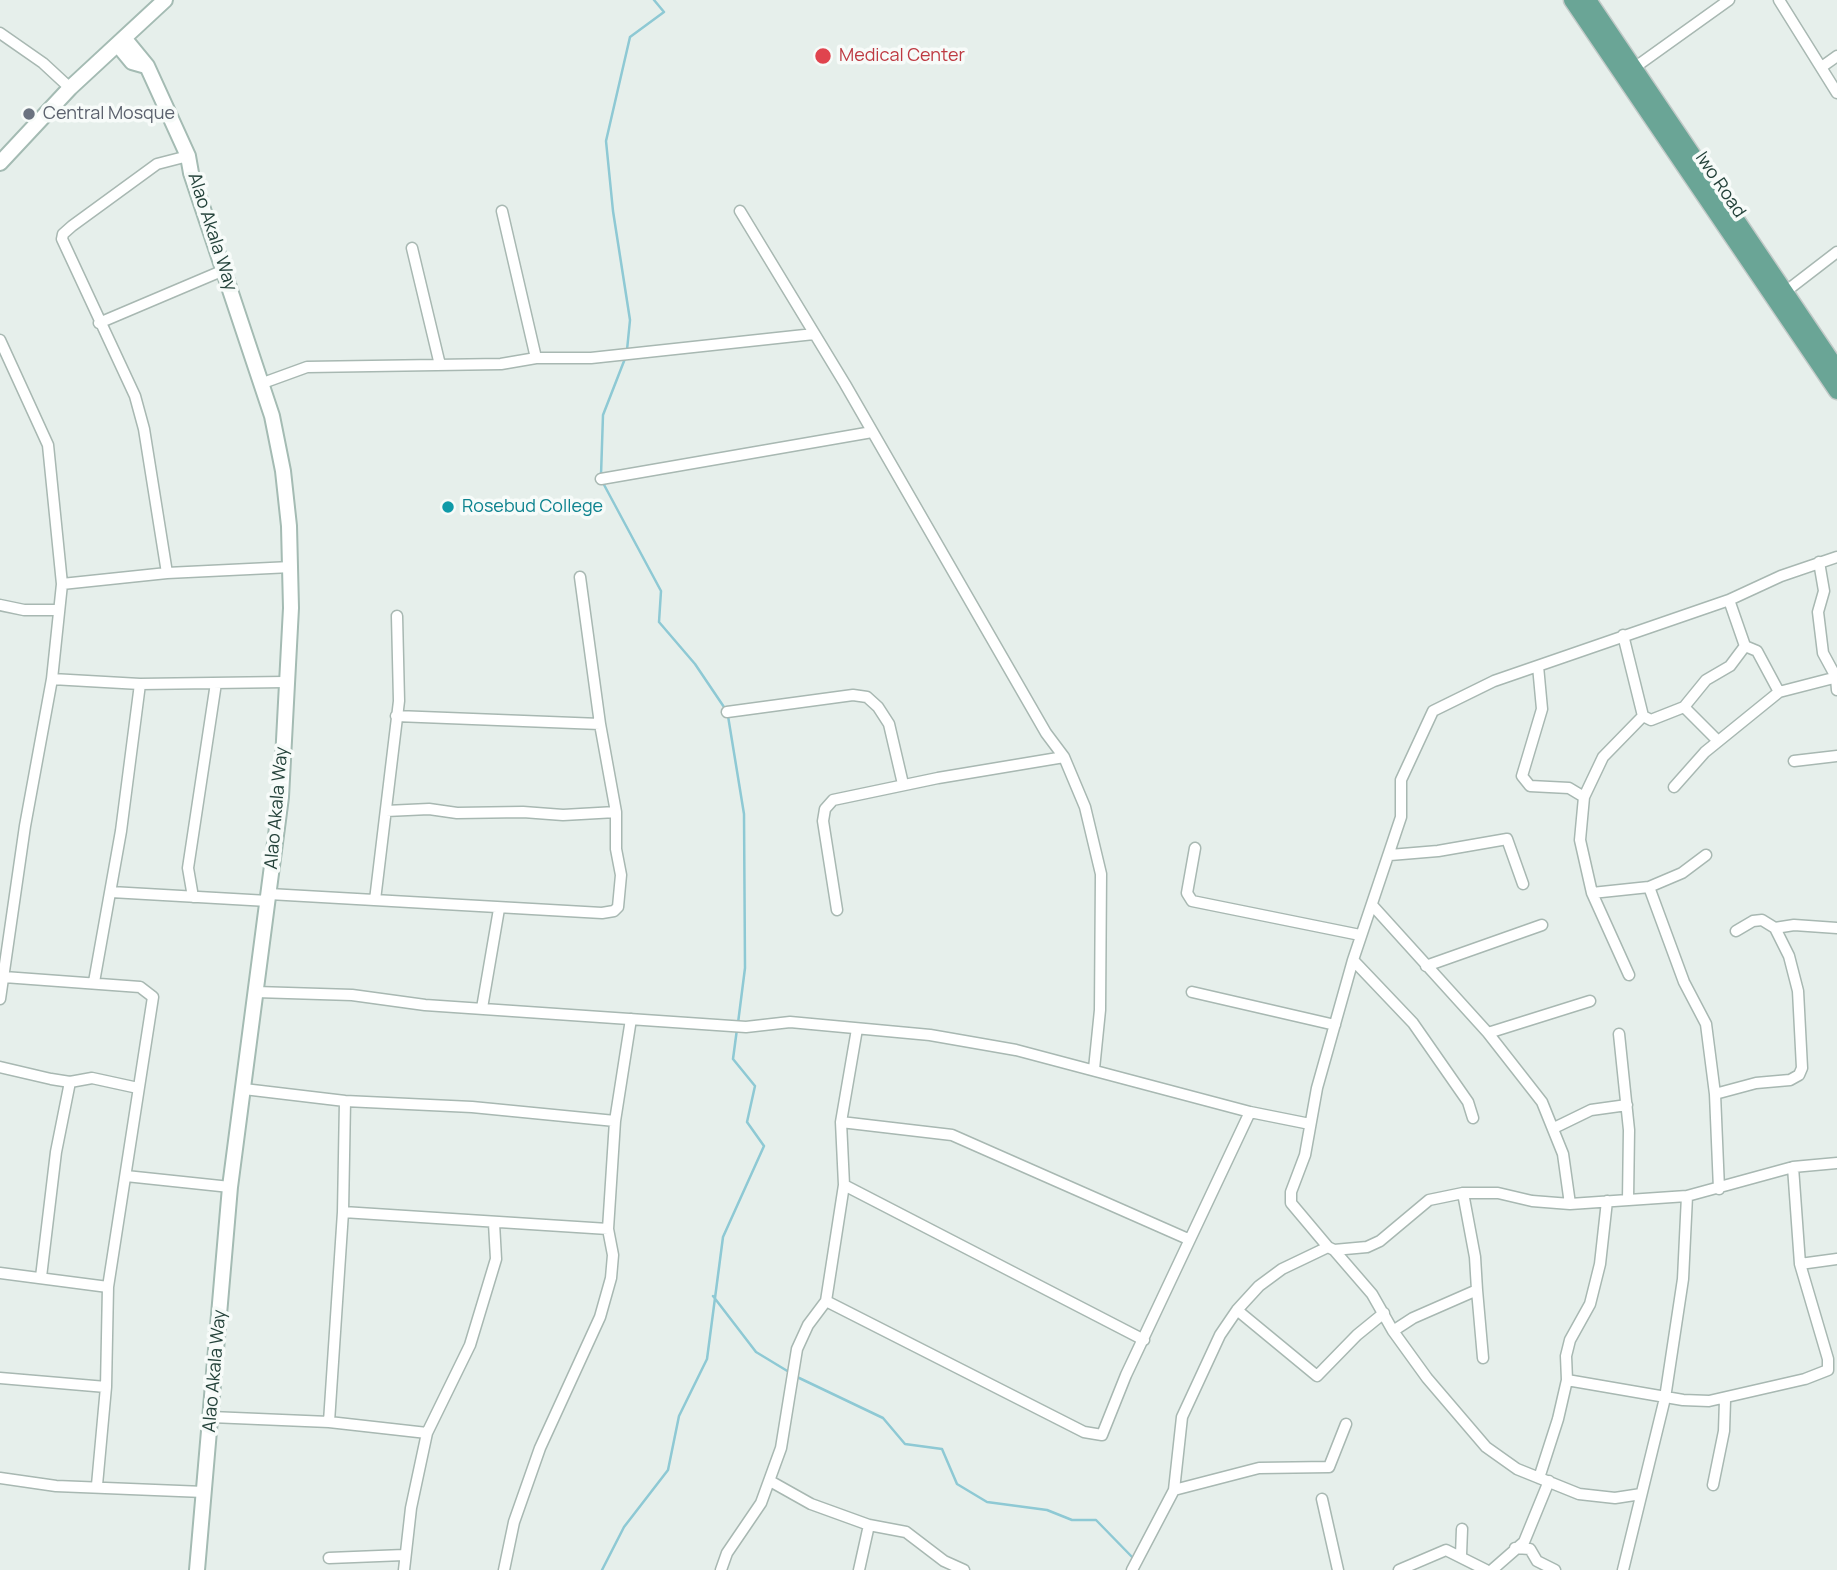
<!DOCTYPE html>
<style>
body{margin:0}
canvas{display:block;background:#e6efeb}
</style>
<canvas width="1837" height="1570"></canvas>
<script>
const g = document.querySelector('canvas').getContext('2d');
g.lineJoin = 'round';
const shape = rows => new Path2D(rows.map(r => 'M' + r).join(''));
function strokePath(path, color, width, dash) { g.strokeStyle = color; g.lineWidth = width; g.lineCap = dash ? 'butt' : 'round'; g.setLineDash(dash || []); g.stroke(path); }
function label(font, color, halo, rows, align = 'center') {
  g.font = font + ' Manrope,sans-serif'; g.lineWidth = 7; g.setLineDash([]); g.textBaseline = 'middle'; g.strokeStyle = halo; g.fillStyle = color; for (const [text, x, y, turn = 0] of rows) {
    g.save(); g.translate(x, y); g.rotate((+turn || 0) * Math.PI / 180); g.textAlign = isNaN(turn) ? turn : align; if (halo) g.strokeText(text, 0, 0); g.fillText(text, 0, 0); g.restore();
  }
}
strokePath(shape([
 [627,350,630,320,613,211,606,141,630,37,664,12,654,0],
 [601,475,603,415,626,356],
 [602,481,661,591,659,622,695,664,726,710],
 [728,716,744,814,745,968,738,1023],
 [713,1296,756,1352,789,1372],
 [795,1376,883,1418,905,1444,942,1449,957,1484,987,1502,1047,1510,1072,1520,1096,1520,1135,1560],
 [602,1570,624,1527,668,1470,679,1416,707,1359,723,1237,764,1146,747,1122,755,1086,733,1059,737,1029]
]), '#8ec9d4', 2.5);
const street = shape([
 [1779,0,1837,93],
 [0,33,43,63,70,88],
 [1823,66,1837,56],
 [1634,68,1729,0],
 [502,211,536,358],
 [740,211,845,384,1046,733,1064,757,1085,807,1101,874,1100,1010,1094,1069],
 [412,248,440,365],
 [1785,292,1837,252],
 [99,323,224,270],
 [0,340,48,445,62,584,52,679,25,826,0,999],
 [263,383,307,367,501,364,536,358,591,358,814,334],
 [601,479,872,432],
 [1819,562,1824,591,1818,612,1823,653,1836,677,1837,690],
 [167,573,144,429,135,396,62,239,63,234,72,226,157,164,188,156],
 [580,577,600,724],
 [62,584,167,573,291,567],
 [1729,600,1745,646,1757,651,1779,692],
 [0,605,24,610,59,610],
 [1623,635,1643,716,1603,757,1584,797,1580,840,1592,893,1629,975],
 [1538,666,1542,709,1522,776,1530,786,1569,788,1584,797],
 [52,679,140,684,285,682],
 [727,712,853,695,867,697,878,707,889,724,903,784],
 [1643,716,1651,720,1684,707],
 [1718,741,1684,707,1706,680,1730,666,1745,646],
 [1794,761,1837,756],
 [1674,787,1705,752,1779,692,1837,677],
 [386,811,429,809,457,813,523,812,563,815,616,812],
 [1195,848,1187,893,1192,901,1360,935],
 [1390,855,1438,851,1507,839,1523,884],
 [1649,887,1684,982,1706,1024,1715,1094,1719,1189],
 [111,892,268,901],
 [1592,893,1649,887,1682,873,1706,855],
 [269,894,602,913,614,911,618,907,621,875,616,849,616,812,600,724,396,716],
 [193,897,188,868,216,683],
 [375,900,399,701,397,616],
 [1373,906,1488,1033,1542,1102,1563,1154,1570,1204],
 [837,910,823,821,825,809,833,800,938,778,1064,757],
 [1775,928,1794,925,1837,928],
 [1353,960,1413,1023,1468,1102,1473,1118],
 [1426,966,1542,925],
 [4,977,140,987,153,997,108,1287,106,1387,97,1485],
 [94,982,121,831,140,684],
 [256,992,352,995,425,1005,746,1027,790,1022,930,1035,1016,1050,1250,1112,1310,1124],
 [1192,992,1335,1025],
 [482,1008,499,909],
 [1488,1033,1590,1001],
 [1619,1034,1629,1130,1628,1200],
 [0,1067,51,1079,70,1082,92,1078,138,1088],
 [244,1089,345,1101,472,1107,615,1121],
 [1715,1094,1756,1083,1790,1080,1799,1075,1802,1068,1798,991,1789,956,1775,928,1762,920,1753,921,1736,931],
 [841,1122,952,1135,1188,1239],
 [1554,1128,1591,1110,1627,1105],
 [126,1176,230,1187],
 [844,1185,1144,1340],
 [343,1212,608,1229],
 [1328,1247,1291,1203,1291,1192,1305,1155,1317,1088,1353,960,1401,817,1401,780,1433,711,1494,681,1729,600,1781,576,1837,557],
 [1334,1250,1372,1294,1393,1331,1427,1378,1486,1447,1517,1469,1579,1494,1615,1498,1641,1494],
 [1800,1264,1837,1259],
 [0,1273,108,1287],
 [41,1277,56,1152,70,1082],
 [1477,1290,1483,1358],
 [826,1301,1084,1432,1102,1435,1126,1375,1250,1112],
 [1237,1310,1317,1376,1357,1335,1384,1313],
 [1393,1331,1413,1318,1477,1290,1475,1257,1463,1193],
 [0,1378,106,1387],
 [1567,1380,1683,1400,1709,1401,1805,1379,1828,1370,1828,1359,1800,1264,1793,1167],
 [211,1417,329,1422,427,1433],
 [329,1422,343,1212,345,1101],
 [0,1478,56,1486,204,1492],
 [1539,1478,1558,1419,1567,1380,1566,1356,1570,1340,1590,1304,1600,1264,1607,1201],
 [770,1481,811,1504,869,1525,906,1532,944,1561,964,1570],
 [1713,1485,1724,1431,1725,1400],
 [1174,1490,1259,1468,1329,1467,1346,1424],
 [1322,1499,1338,1570],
 [1515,1548,1530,1549,1537,1561,1555,1570],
 [1461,1555,1462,1529],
 [329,1558,404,1555],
 [404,1570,411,1508,427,1433,470,1345,496,1259,494,1223],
 [504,1570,514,1522,540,1448,600,1317,611,1278,613,1255,608,1229,615,1121,631,1019],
 [721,1570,727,1553,761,1503,781,1448,797,1349,808,1325,826,1301,844,1185,841,1122,857,1029],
 [859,1570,869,1525],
 [1132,1570,1174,1490,1182,1417,1220,1335,1237,1310,1259,1286,1282,1269,1328,1247,1334,1250,1367,1247,1380,1241,1429,1200,1463,1193,1498,1193,1532,1201,1570,1204,1687,1196,1793,1167,1837,1163],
 [1399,1570,1446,1550,1486,1570],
 [1492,1570,1524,1542,1549,1481],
 [1623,1570,1665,1398,1683,1279,1687,1196]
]);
const secondary = shape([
 [124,38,147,66,188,156,191,173,272,416,283,471,289,526,291,608,281,797,230,1187,197,1570],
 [118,45,132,62,146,66],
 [0,163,70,88,165,0]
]);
const primary = shape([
 [1572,0,1837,391],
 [1588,0,1837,369]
]);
strokePath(street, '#a8b8b2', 13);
strokePath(secondary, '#a4bbb3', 18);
strokePath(primary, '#c2cac8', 19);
strokePath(street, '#fff', 10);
strokePath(secondary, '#fff', 14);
strokePath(primary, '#6aa596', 16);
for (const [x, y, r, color] of [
 [823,56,9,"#e0444e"],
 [29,114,7,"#6b7280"],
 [448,507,7,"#0f9aa8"]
]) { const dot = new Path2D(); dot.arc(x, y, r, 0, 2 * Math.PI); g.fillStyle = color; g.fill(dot); strokePath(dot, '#f7fbf9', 2.5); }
label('18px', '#be3a42', '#f7fbf9', [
 ["Medical Center",839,56]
], 'left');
label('18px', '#5b616d', '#f7fbf9', [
 ["Central Mosque",43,114]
], 'left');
label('18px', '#24423a', '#f7fbf9', [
 ["Iwo Road",1720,185,56],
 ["Alao Akala Way",212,232,72],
 ["Alao Akala Way",277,808,-85],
 ["Alao Akala Way",215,1371,-85]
]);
label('18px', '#0d838f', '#f7fbf9', [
 ["Rosebud College",462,507]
], 'left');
</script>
